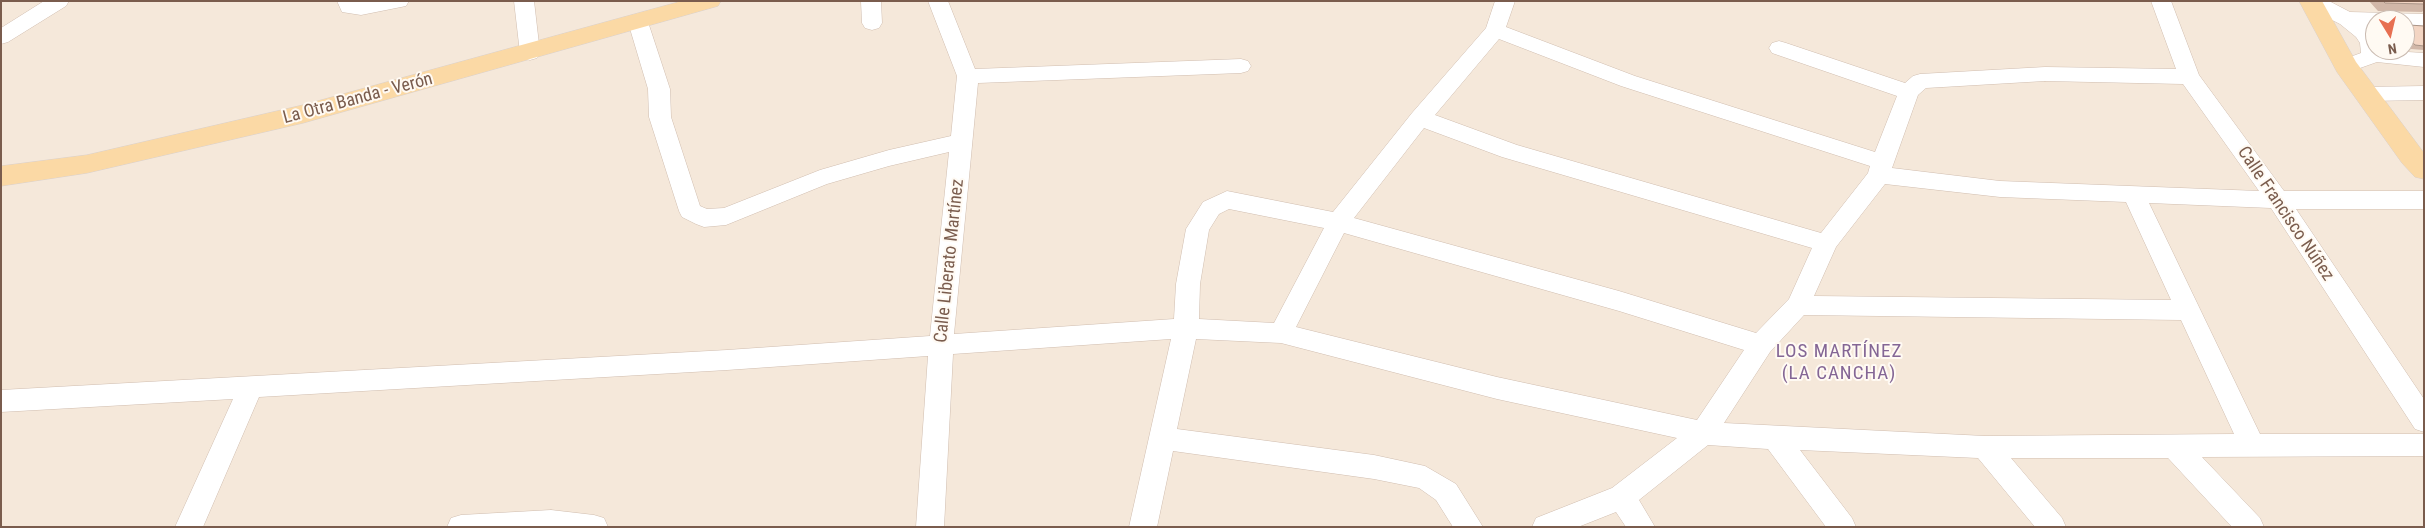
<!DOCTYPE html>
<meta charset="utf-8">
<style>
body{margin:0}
#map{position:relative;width:2425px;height:528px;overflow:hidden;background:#fdf6ec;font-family:"Roboto Condensed",sans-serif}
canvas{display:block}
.frame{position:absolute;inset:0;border:2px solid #7a5c4d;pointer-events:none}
.north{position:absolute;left:2365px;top:10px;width:50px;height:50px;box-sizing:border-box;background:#fffaf3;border:1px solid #cabbb1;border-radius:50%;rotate:171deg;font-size:14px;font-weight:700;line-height:20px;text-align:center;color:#7a5c4d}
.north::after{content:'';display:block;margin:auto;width:18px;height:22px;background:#e76f51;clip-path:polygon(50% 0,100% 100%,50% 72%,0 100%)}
</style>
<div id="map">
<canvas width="2425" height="528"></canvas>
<div class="frame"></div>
<div class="north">N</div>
</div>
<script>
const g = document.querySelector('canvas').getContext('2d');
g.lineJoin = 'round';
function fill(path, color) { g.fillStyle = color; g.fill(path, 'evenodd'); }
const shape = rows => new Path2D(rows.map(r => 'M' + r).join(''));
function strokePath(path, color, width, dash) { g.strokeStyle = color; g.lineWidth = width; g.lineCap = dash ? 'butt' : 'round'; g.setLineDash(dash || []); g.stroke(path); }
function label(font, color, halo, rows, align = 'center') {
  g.font = font + ' "Roboto Condensed",sans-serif'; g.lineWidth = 4; g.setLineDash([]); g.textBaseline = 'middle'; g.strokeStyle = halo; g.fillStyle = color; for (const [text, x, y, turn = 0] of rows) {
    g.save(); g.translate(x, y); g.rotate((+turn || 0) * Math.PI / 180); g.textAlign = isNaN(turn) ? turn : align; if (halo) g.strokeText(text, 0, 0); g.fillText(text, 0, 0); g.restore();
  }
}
fill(shape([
 [1,1,2424,1,2424,527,1,527],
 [2375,20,2405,20,2405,50,2375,50]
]), '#f5e8da');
const minor = shape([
 [44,1,69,1,66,6,8,42,1,44,1,28,44,1],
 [337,1,409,1,406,6,361,15,342,12,337,1],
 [514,1,534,1,540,53,537,58,530,60,523,58,520,53,514,1],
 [861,1,881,1,882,23,879,28,872,30,865,28,862,23,861,1],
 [928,1,948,1,975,69,1241,59,1248,61,1251,66,1248,71,1241,73,978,83,954,334,1174,319,1176,284,1186,229,1203,202,1227,191,1333,212,1412,113,1486,28,1495,1,1515,1,1506,27,1635,76,1875,152,1897,96,1772,53,1769,48,1772,43,1779,41,1786,43,1905,83,1913,76,1920,74,2045,67,2176,69,2151,1,2171,1,2199,75,2284,191,2424,191,2424,209,2296,209,2424,399,2424,432,2415,429,2271,208,2149,203,2260,434,2424,434,2424,456,2202,457,2260,518,2264,527,2232,527,2168,458,2011,458,2062,518,2066,527,2035,527,1978,458,1800,450,1852,518,1856,527,1826,527,1768,449,1708,445,1639,500,1655,527,1626,527,1616,512,1578,527,1532,527,1536,518,1612,488,1677,438,1497,399,1281,343,1196,339,1177,429,1374,455,1425,466,1456,484,1483,527,1453,527,1436,500,1419,488,1374,479,1173,451,1157,527,1129,527,1171,339,953,354,944,527,916,527,928,356,727,370,259,397,203,527,175,527,233,399,1,412,1,390,727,350,930,336,949,152,889,166,827,184,726,225,704,227,696,224,682,217,679,211,649,117,648,89,628,22,631,17,638,15,645,17,648,22,670,89,671,117,700,206,707,209,724,208,820,170,889,150,951,136,957,76,928,1],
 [1499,39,1621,86,1870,166,1868,173,1821,233,1517,145,1435,115,1499,39],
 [2045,81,2183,84,2259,191,2000,181,1892,168,1918,95,1926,88,2045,81],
 [1424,128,1502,157,1812,248,1789,299,1756,333,1619,291,1354,218,1424,128],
 [1885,184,2000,197,2126,202,2171,300,1814,296,1836,247,1885,184],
 [1229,209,1324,228,1274,323,1199,319,1200,284,1209,230,1219,214,1229,209],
 [1344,233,1619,311,1744,350,1697,420,1497,377,1296,327,1344,233],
 [1804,315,2181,320,2234,434,1985,436,1724,423,1770,352,1804,315],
 [2302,1,2329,1,2350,12,2424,14,2424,28,2405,27,2405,20,2375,20,2375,26,2369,26,2375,35,2375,50,2424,53,2424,67,2377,62,2346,73,2339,71,2336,66,2339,61,2361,53,2360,43,2356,37,2340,24,2305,6,2302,1],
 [2424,86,2424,100,2367,101,2359,99,2356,94,2359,89,2367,87,2424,86],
 [551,510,594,515,604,518,608,527,447,527,451,518,461,515,551,510]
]);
const major = shape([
 [682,1,721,1,718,6,303,123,87,173,1,186,1,166,87,155,303,105,682,1],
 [2299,1,2322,1,2356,62,2424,153,2424,179,2415,177,2402,163,2337,72,2299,1]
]);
strokePath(minor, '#d1beb0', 1);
strokePath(major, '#dad1cd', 1);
fill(minor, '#fff');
fill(major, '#fbd9a5');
fill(shape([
 [2369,1,2424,1,2424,10,2422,12,2378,11],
 [2391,18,2407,18,2409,25,2424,26,2424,50,2411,49,2405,42,2405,20,2389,20]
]), '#d1b7a8');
const building = shape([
 [2383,1,2424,1,2424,4,2385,3,2383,1],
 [2391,18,2407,18,2409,25,2424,26,2424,46,2415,45,2405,34,2405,20,2393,20,2391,18]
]);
fill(building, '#f3d5c3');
strokePath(building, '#aa9588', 1);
label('18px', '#7a5c4d', '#fffaf3', [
 ["La Otra Banda - Verón",358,99,-15],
 ["Calle Francisco Núñez",2285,214,56],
 ["Calle Liberato Martínez",950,261,-84]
]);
g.letterSpacing = '1px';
label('19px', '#846695', '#fffaf3', [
 ["LOS MARTÍNEZ",1839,352],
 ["(LA CANCHA)",1839,374]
]);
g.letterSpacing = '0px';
</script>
